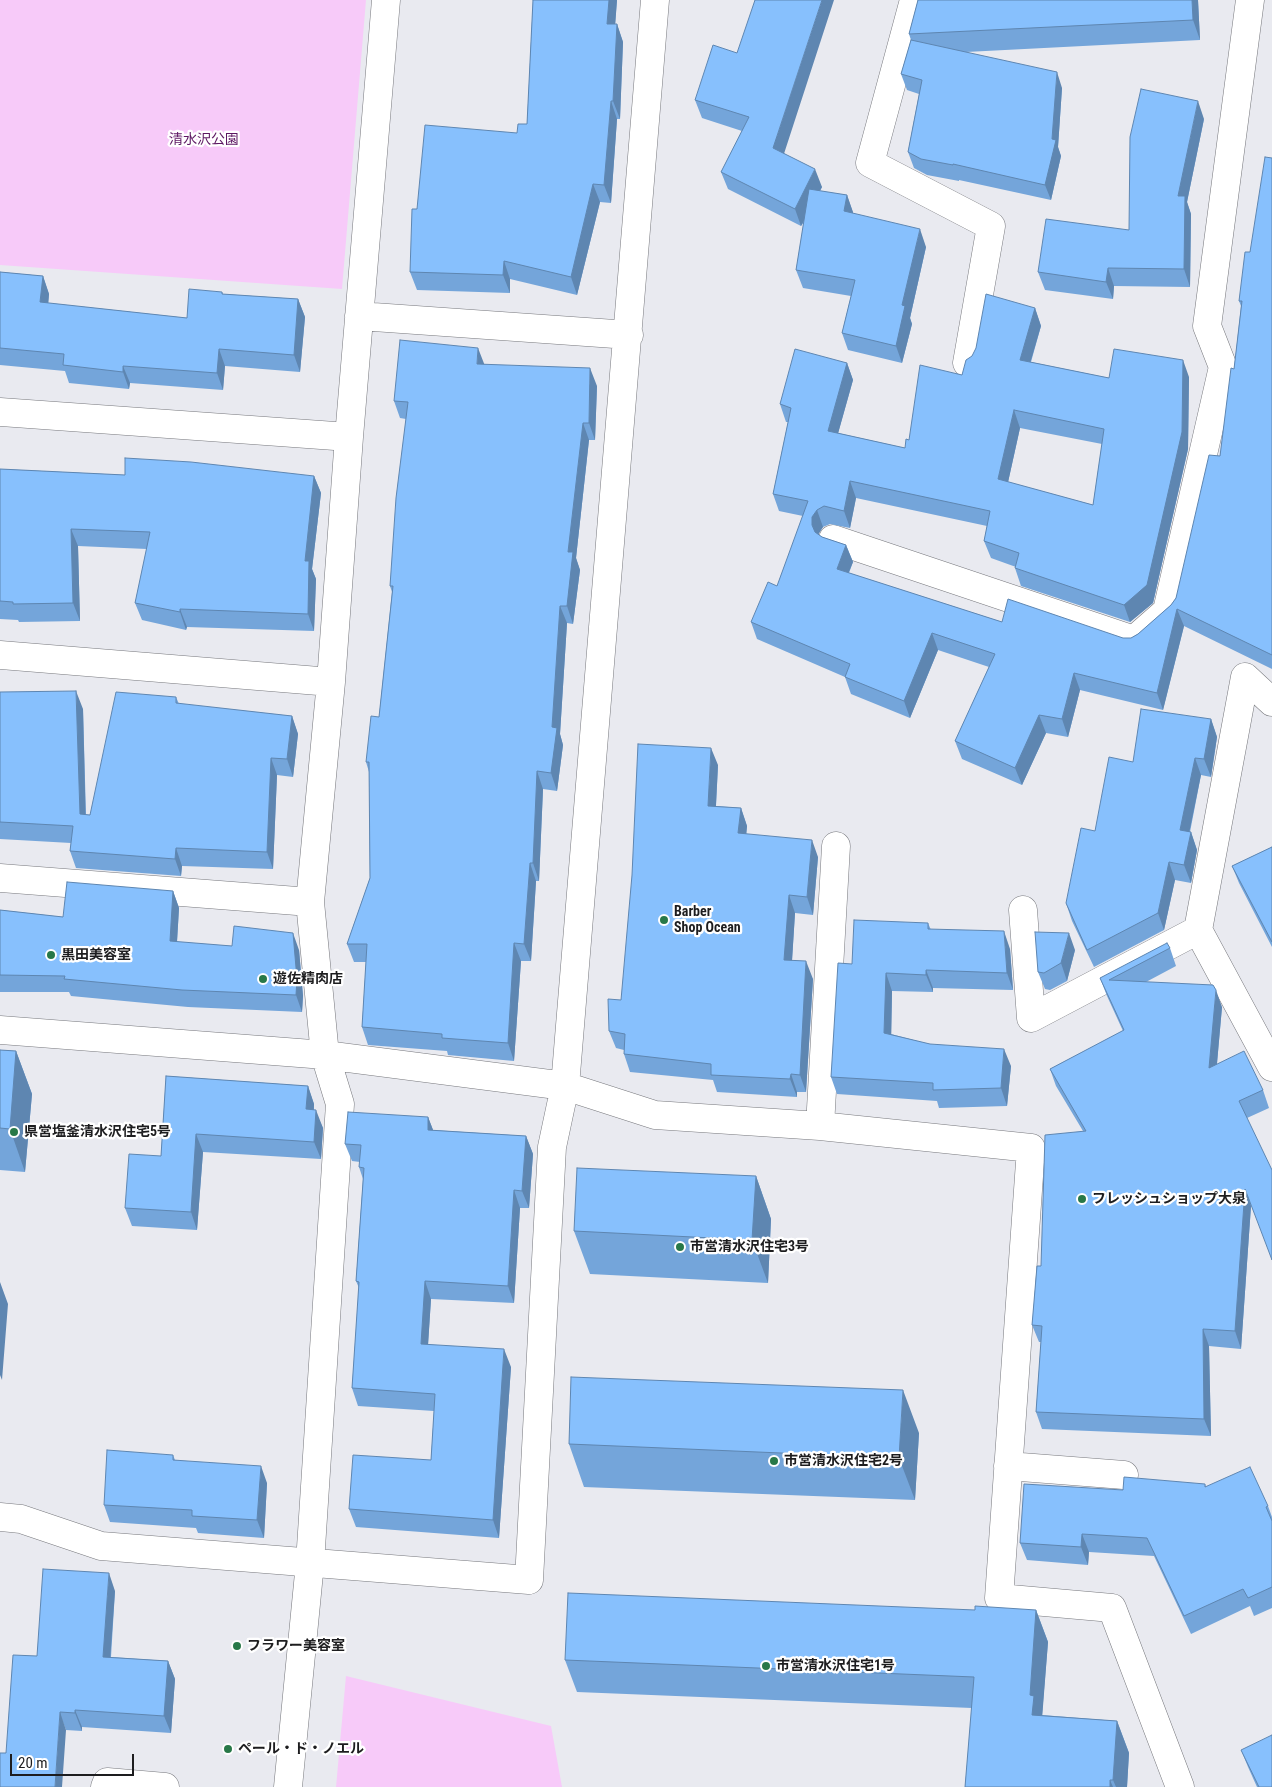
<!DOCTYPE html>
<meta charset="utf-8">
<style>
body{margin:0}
#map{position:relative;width:1272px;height:1787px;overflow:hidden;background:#e9eaf0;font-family:"Roboto Condensed",sans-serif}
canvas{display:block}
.scale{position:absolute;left:10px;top:1754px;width:124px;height:22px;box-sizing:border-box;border:2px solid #1d1d1f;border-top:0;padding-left:6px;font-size:15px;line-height:18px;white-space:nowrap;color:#1d1d1f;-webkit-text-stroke:4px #fff;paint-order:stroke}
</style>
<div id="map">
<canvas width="1272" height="1787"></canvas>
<div class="scale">20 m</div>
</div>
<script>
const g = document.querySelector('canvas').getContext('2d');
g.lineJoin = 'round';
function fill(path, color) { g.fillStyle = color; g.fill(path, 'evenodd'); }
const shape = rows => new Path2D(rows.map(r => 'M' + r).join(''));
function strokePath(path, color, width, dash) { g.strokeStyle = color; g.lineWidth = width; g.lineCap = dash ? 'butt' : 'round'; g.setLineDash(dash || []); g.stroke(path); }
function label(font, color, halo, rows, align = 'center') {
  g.font = font + ' "Roboto Condensed","Noto Sans JP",sans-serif'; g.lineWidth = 4.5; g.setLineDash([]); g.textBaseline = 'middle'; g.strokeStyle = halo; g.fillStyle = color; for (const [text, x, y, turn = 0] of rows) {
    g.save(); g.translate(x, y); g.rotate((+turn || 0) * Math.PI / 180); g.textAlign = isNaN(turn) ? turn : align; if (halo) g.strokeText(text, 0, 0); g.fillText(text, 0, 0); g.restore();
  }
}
fill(shape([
 [0,0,366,0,342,289,0,265],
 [346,1676,551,1726,562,1787,336,1787]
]), '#f7caf9');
const minor = shape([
 [914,0,870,163,991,226,967,363],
 [359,316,629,335],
 [0,412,349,437],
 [833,539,1134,640,1167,611,1223,367,1207,326,1250,0],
 [0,655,331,682],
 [1272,702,1245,677,1198,930,1272,1067],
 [0,878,310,902],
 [1023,910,1031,1018,1198,930],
 [0,1030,325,1055,565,1086,655,1115,820,1126,1031,1148,999,1598,1112,1608,1180,1787],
 [820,1126,836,846],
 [1008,1466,1124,1475],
 [0,1517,21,1519,101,1546,529,1580,552,1147,565,1086,655,0],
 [105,1787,107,1782,165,1787],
 [288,1787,310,1563,340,1104,325,1055,310,902,331,682,349,437,386,0]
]);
strokePath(minor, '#77787d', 29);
strokePath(minor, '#fff', 28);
fill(shape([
 [533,0,617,0,615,24,617,24,623,42,620,119,617,119,611,203,600,202,577,295,510,279,510,293,417,290,410,272,417,209,517,133,527,124],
 [918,0,1198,0,1200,40,966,52,1062,88,1058,147,1061,156,1051,200,959,180,959,181,927,175,914,168,908,152,919,94,907,90,901,74,911,40,909,34],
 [737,53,784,153,822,187,820,191,847,195,853,213,926,247,910,318,912,324,902,363,848,350,842,333,851,296,803,288,796,270,804,222,801,226,728,189,721,172,742,131,702,118,695,100],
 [1204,119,1187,202,1191,214,1190,287,1114,286,1113,299,1045,290,1038,272,1129,230],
 [1272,158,1272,669,1184,626,1163,710,1080,690,1068,737,1046,733,1022,785,962,759,955,741,989,667,938,650,910,718,851,694,845,677,757,639,751,622,777,586,803,516,779,511,773,494,788,422,786,422,780,404,847,363,853,380,838,433,905,448,909,440,962,375,972,356,1035,308,1041,326,1031,362,1109,378,1189,377,1188,449,1153,603,1130,622,1021,586,1015,568,1016,567,991,558,984,541,987,526,856,498,850,528,830,524,823,527,818,534,822,537,846,545,853,562,849,573,1002,622,1123,638,1131,638,1138,634,1171,605,1176,598,1220,456,1234,369,1241,306,1239,301],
 [1020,428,1102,444,1093,505,1008,482],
 [0,272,43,276,49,294,48,303,187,318,222,292,223,294,298,299,305,317,300,372,225,366,223,390,130,383,129,389,69,383,65,371,0,365],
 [484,364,597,386,595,440,589,440,576,558,580,570,573,624,567,623,560,734,563,745,557,791,543,789,539,881,536,881,531,961,521,961,514,1061,448,1055,447,1051,368,1045,362,1027,366,962,354,962,347,944,370,878,369,772,366,762,379,717,392,592,390,586,406,419,400,418,394,401],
 [0,469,125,475,314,476,321,493,312,569,316,579,314,631,187,627,186,630,142,620,135,603,147,549,78,546,80,621,19,622,18,620,0,619],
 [0,692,83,709,86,815,90,815,176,697,179,704,292,716,298,734,293,777,277,775,273,869,182,866,181,876,76,868,70,851,71,843,0,839],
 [1211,719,1217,737,1211,777,1201,775,1190,832,1191,832,1197,850,1191,883,1175,880,1164,930,1094,967,1072,921,1066,903,1095,831,1133,762],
 [718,765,716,806,741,808,747,826,746,834,818,857,813,915,795,913,792,960,813,979,806,1092,797,1092,797,1097,717,1092,713,1080,630,1072,624,1054,624,1050,616,1048,609,1031,621,1000],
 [1272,847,1272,947,1239,883,1232,866],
 [173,891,179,908,177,942,232,946,299,950,303,996,302,1012,188,1007,71,996,69,992,0,992,0,910,63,917],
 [928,923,931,930,1010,949,1013,990,933,988,933,992,892,991,891,1034,1011,1066,1007,1106,939,1108,937,1101,837,1094,831,1077,852,964],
 [1170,948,1176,966,1146,982,1222,1007,1217,1064,1263,1090,1269,1108,1247,1118,1251,1206,1241,1349,1209,1346,1211,1436,1042,1429,1036,1412,1041,1342,1039,1342,1032,1325,1041,1266,1083,1131,1056,1086,1050,1069,1123,1031,1107,996,1100,978],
 [1075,950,1067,981,1050,990,1045,989,1038,972],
 [0,1050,16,1051,32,1094,25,1172,0,1170],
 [166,1076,308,1086,314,1104,314,1110,323,1128,321,1159,203,1152,197,1230,132,1226,125,1208,161,1156],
 [428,1117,433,1130,526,1136,533,1154,529,1208,520,1208,514,1303,431,1299,428,1344,511,1367,499,1538,356,1527,349,1509,431,1460,434,1411,358,1406,352,1388,359,1288,356,1281,363,1179,359,1167,360,1162,352,1161,345,1144],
 [756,1176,771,1219,768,1283,590,1274,574,1231],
 [919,1433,915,1500,584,1487,569,1444],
 [173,1455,175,1460,267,1483,264,1538,198,1533,196,1528,110,1522,104,1505],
 [1205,1484,1206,1487,1268,1506,1272,1517,1272,1608,1254,1616,1250,1606,1191,1634,1154,1556,1089,1552,1088,1565,1027,1560,1020,1543,1123,1490],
 [115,1591,111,1657,168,1661,175,1679,171,1733,82,1727,82,1731,66,1730,37,1656],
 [975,1610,1036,1610,1048,1642,1042,1715,1117,1721,1129,1753,1127,1787,965,1787,972,1708,577,1692,565,1660],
 [1241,1750,1272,1787,1257,1787,1248,1767]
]), '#74a5da');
fill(shape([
 [609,0,617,0,614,41,607,24],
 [822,0,834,0,780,166,773,148],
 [1192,0,1198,0,1200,40,1193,20],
 [617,24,623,42,620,119,613,101],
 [1057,72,1062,88,1058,147,1061,156,1051,200,1045,185,1052,139],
 [611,101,617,119,611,203,604,185],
 [1198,101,1204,119,1187,202,1191,214,1190,287,1184,269,1178,196],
 [815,169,822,187,801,226,795,209],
 [593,184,600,202,577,295,571,277],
 [847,195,853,212,851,229,844,211],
 [920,229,926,247,910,318,912,324,902,363,896,346,902,305],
 [504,261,510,279,510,293,503,275],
 [1108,268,1114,286,1113,299,1106,282],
 [43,276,49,294,47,320,40,302],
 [298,299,305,317,300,372,294,355],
 [1035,308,1041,326,1026,377,1020,360],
 [478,348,485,366,477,364],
 [219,349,225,366,223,390,217,373],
 [1183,360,1189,377,1188,449,1153,603,1130,622,1124,605],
 [847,363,853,380,834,448,828,431],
 [123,366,130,383,129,389,123,372],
 [590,368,597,386,595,440,589,423],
 [1014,410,1020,428,1005,496,998,479],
 [583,423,589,440,576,558,580,570,573,624,567,606,568,552],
 [314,476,321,493,312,569,316,579,314,631,308,614,305,561],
 [850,481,856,498,850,528,844,511],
 [817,510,823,527,818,535,818,543,812,525,812,517],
 [71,529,78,546,80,621,73,603],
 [846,545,853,562,843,586,837,569],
 [560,606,567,623,560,734,563,745,557,791,551,773,552,727],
 [180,609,187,627,186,630,180,612],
 [1177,609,1184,626,1163,710,1157,693],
 [932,633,938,650,910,718,904,701],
 [1074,673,1080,690,1068,737,1062,719],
 [76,691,83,709,86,832,80,814],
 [1039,715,1046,733,1022,785,1015,768],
 [292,716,298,734,293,777,287,759],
 [1211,719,1217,737,1211,777,1204,759],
 [711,748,718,765,715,823,708,806],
 [271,758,277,775,273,869,267,852],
 [1195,758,1201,775,1186,848,1180,830],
 [537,771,543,789,539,881,533,863],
 [741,808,747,826,745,850,738,833],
 [1191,832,1197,850,1191,883,1184,865],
 [812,840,818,857,813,915,807,897],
 [176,848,182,866,181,876,175,859],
 [1169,862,1175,880,1164,930,1158,913],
 [530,863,536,881,531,961,524,944],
 [173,891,179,908,176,958,170,941],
 [789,895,795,913,791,977,784,960],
 [1004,931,1010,949,1013,990,1007,973],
 [293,933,299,950,303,996,302,1012,296,995],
 [1069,933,1075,950,1067,981,1061,963],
 [514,943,521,961,514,1061,508,1043],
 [806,961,813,979,806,1092,800,1075],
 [926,970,933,988,933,992,926,975],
 [886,973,892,991,891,1050,884,1033],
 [1216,990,1222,1007,1215,1085,1209,1068],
 [1004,1049,1011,1066,1007,1106,1001,1088],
 [16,1051,32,1094,25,1172,10,1129],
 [791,1074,797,1092,797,1097,790,1079],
 [308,1086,314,1104,313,1127,306,1109],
 [316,1110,323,1128,321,1159,314,1142],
 [428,1117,435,1135,428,1130],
 [196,1134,203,1152,197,1230,191,1212],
 [526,1136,533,1154,529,1208,522,1191],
 [756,1176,771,1219,768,1283,752,1240],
 [1245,1189,1251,1206,1241,1349,1235,1331],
 [514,1190,520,1208,514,1303,508,1286],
 [425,1281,431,1299,427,1361,421,1344],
 [0,1282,8,1304,2,1380,0,1375],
 [1203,1329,1209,1346,1211,1436,1204,1419],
 [504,1349,511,1367,499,1538,493,1520],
 [903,1390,919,1433,915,1500,899,1458],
 [261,1466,267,1483,264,1538,257,1520],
 [1082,1534,1089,1552,1088,1565,1081,1547],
 [109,1573,115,1591,109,1675,103,1657],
 [1036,1610,1048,1642,1042,1719,1032,1715,1030,1695],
 [168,1661,175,1679,171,1733,164,1716],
 [75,1710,82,1727,82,1731,75,1713],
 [60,1712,66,1730,62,1787,55,1787],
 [1117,1721,1129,1753,1127,1787,1116,1787,1113,1780],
 [1110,1780,1113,1787,1110,1787]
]), '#5e86b1');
const building = shape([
 [533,0,609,0,607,24,617,24,613,101,611,101,604,185,593,184,571,277,504,261,503,275,410,272,412,209,417,209,425,125,517,133,518,124,527,124,533,0],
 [755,0,822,0,773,148,815,169,795,209,721,172,749,117,695,100,713,45,737,53,755,0],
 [918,0,1192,0,1193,20,909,34,918,0],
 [911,40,1057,72,1052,139,1056,140,1045,185,953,164,953,165,921,159,908,152,922,80,901,74,911,40],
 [1141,89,1198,101,1178,196,1185,196,1184,269,1108,268,1106,282,1038,272,1046,219,1129,230,1130,137,1141,89],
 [1265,157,1272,158,1272,655,1177,609,1157,693,1074,673,1062,719,1039,715,1015,768,955,741,995,654,932,633,904,701,845,677,850,664,751,622,768,582,777,586,808,501,773,494,791,408,780,404,795,349,847,363,828,431,905,448,906,439,909,440,920,365,962,375,966,360,972,356,976,348,986,294,1035,308,1020,360,1109,378,1114,349,1183,360,1182,432,1147,585,1124,605,1015,568,1019,553,984,541,990,511,850,481,844,511,824,506,817,510,812,517,812,525,815,532,822,537,846,545,837,569,1002,622,1008,599,1123,638,1131,638,1138,634,1171,605,1176,598,1209,455,1220,456,1231,368,1234,369,1242,301,1239,301,1245,252,1250,252,1265,157],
 [1014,410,1104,429,1093,505,998,479,1014,410],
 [809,189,847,195,844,211,920,229,902,305,905,306,896,346,842,333,855,280,796,270,809,189],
 [0,272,43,276,40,302,187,318,189,289,222,292,222,294,298,299,294,355,219,349,217,373,123,366,123,372,63,365,64,354,0,348,0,272],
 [400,340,478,348,477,364,590,368,589,423,583,423,568,552,573,552,567,606,560,606,552,727,557,728,551,773,537,771,533,863,530,863,524,944,514,943,508,1043,442,1038,442,1034,362,1027,367,944,347,944,370,878,369,762,366,762,371,716,379,717,393,586,390,586,396,498,408,402,394,401,400,340],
 [125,458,191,462,314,476,305,561,309,561,308,614,180,609,180,612,135,603,150,532,71,529,73,603,13,604,13,602,0,601,0,469,125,475,125,458],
 [76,691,80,814,90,815,116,692,176,697,176,703,292,716,287,759,271,758,267,852,176,848,175,859,70,851,73,826,0,822,0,692,76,691],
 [1141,709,1211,719,1204,759,1195,758,1180,830,1191,832,1184,865,1169,862,1158,913,1087,950,1066,903,1081,828,1095,831,1109,757,1133,762,1141,709],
 [638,744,711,748,708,806,741,808,738,833,812,840,807,897,789,895,784,960,806,961,800,1075,791,1074,790,1079,711,1075,711,1064,624,1054,625,1034,609,1031,608,999,621,1000,632,875,638,744],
 [1272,847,1272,942,1232,866,1272,847],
 [67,882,173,891,170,941,232,946,234,926,293,933,297,979,296,995,182,990,64,979,65,976,0,975,0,910,63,917,67,882],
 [854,920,928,923,928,929,1004,931,1007,973,926,970,926,975,886,973,884,1033,930,1044,1004,1049,1001,1088,933,1090,933,1083,831,1077,838,963,852,964,854,920],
 [1035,932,1069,933,1061,963,1044,973,1038,972,1035,932],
 [1167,943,1170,948,1109,980,1213,985,1216,990,1209,1068,1244,1051,1263,1090,1239,1101,1272,1170,1272,1260,1245,1189,1235,1331,1203,1329,1204,1419,1036,1412,1042,1326,1032,1325,1037,1266,1041,1266,1045,1135,1086,1131,1050,1069,1124,1030,1100,978,1167,943],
 [0,1050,16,1051,10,1129,0,1128,0,1050],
 [166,1076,308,1086,306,1109,316,1110,314,1142,196,1134,191,1212,125,1208,129,1154,161,1156,166,1076],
 [348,1112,428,1117,428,1130,526,1136,522,1191,514,1190,508,1286,425,1281,421,1344,504,1349,493,1520,349,1509,353,1455,431,1460,435,1394,352,1388,359,1282,356,1281,364,1168,359,1167,361,1145,345,1144,348,1112],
 [577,1168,756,1176,752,1240,574,1231,577,1168],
 [571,1377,903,1390,899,1458,569,1444,571,1377],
 [107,1450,173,1455,173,1460,261,1466,257,1520,192,1516,192,1510,104,1505,107,1450],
 [1250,1467,1268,1506,1266,1507,1272,1521,1272,1587,1248,1598,1243,1589,1184,1616,1147,1538,1082,1534,1081,1547,1020,1543,1024,1484,1123,1490,1124,1477,1205,1484,1205,1487,1250,1467],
 [43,1569,109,1573,103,1657,168,1661,164,1716,75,1710,75,1713,60,1712,55,1787,0,1787,0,1753,6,1753,13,1655,37,1656,43,1569],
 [568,1593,975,1610,975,1606,1036,1610,1030,1695,1034,1696,1032,1715,1117,1721,1113,1780,1110,1780,1110,1787,965,1787,974,1677,565,1660,568,1593],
 [1272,1735,1272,1787,1259,1787,1241,1750,1272,1735]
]);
fill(building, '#87c0fd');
strokePath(building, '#5e86b1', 1);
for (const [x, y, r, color] of [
 [664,920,5,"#287848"],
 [51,955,5,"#287848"],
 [263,979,5,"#287848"],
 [14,1132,5,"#287848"],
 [1082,1199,5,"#287848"],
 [680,1247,5,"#287848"],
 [774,1461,5,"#287848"],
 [237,1646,5,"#287848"],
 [766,1666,5,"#287848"],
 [228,1749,5,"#287848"]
]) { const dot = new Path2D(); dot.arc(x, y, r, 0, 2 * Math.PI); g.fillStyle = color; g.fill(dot); strokePath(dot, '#fff', 2); }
label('14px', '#5c1762', '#fff', [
 ["清水沢公園",204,140]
]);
label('bold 14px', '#1d1d1f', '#fff', [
 ["Barber",674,912],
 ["Shop Ocean",674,928],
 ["黒田美容室",61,955],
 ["遊佐精肉店",273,979],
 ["県営塩釜清水沢住宅5号",24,1132],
 ["フレッシュショップ大泉",1092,1199],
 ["市営清水沢住宅3号",690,1247],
 ["市営清水沢住宅2号",784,1461],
 ["フラワー美容室",247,1646],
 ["市営清水沢住宅1号",776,1666],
 ["ペール・ド・ノエル",238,1749]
], 'left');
</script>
